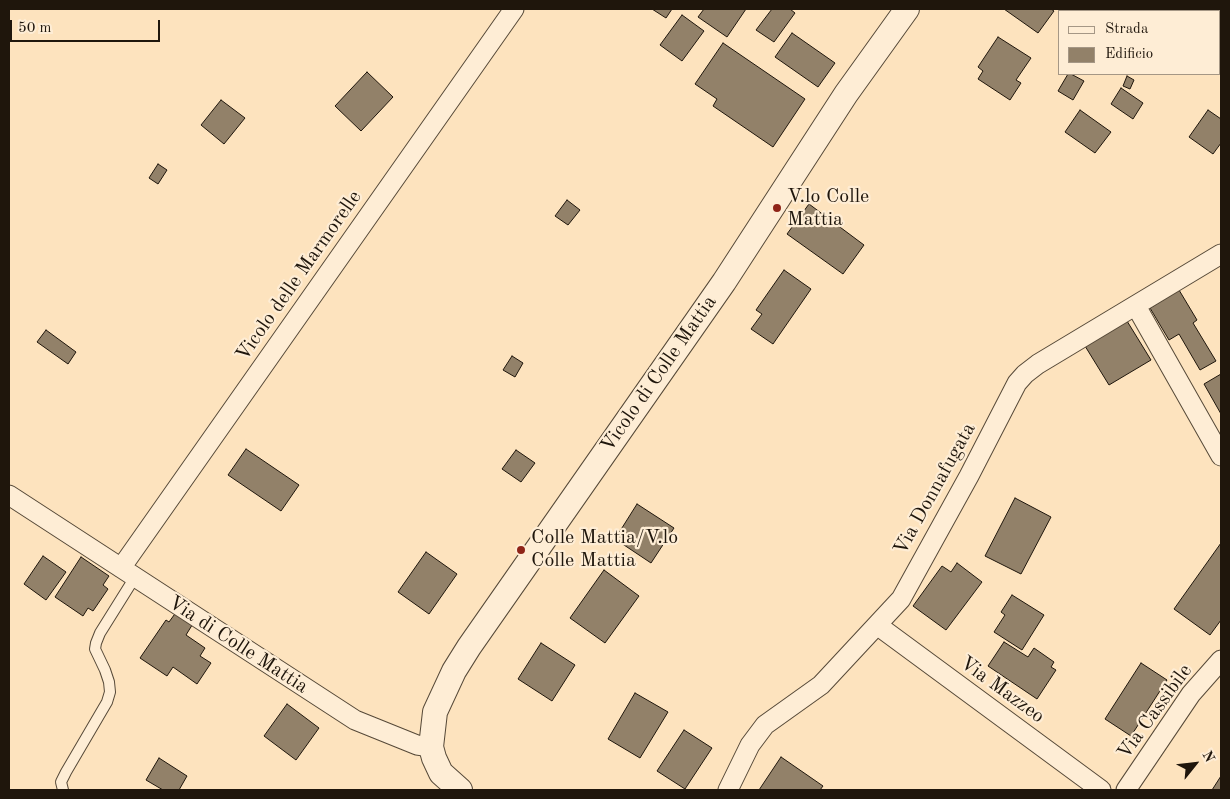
<!DOCTYPE html>
<style>
body{margin:0}
#map{position:relative;width:1230px;height:799px;overflow:hidden;background:#fde3be;font-family:"Old Standard TT",serif}
canvas{display:block}
.frame{position:absolute;inset:0;border:10px solid #1f160c;pointer-events:none}
.legend{position:absolute;left:1058px;top:10px;width:162px;height:65px;box-sizing:border-box;background:#feedd5;border:1px solid #a59785;margin:0;padding:6px 9px;list-style:none;font-size:15px;color:#1f160c}
.legend li{display:flex;align-items:center;gap:10px;height:25px}
.legend b{width:25px;border:1px solid #a59785}
.north{position:absolute;left:1170px;top:739px;width:50px;height:50px;-webkit-text-stroke:4px #feedd5;paint-order:stroke;rotate:61deg;font-size:14px;font-weight:700;line-height:20px;text-align:center;color:#1f160c}
.north::after{content:'';display:block;margin:auto;width:18px;height:22px;background:#1f160c;clip-path:polygon(50% 0,100% 100%,50% 72%,0 100%)}
.scale{position:absolute;left:10px;top:20px;width:150px;height:22px;box-sizing:border-box;border:2px solid #1f160c;border-top:0;padding-left:6px;font-size:15px;line-height:18px;white-space:nowrap;color:#1f160c;-webkit-text-stroke:4px #feedd5;paint-order:stroke}
</style>
<div id="map">
<canvas width="1230" height="799"></canvas>
<div class="frame"></div>
<ul class="legend">
<li><b style="height:6px;background:#feedd5"></b>Strada</li>
<li><b style="height:14px;background:#928169"></b>Edificio</li>
</ul>
<div class="north">N</div>
<div class="scale">50 m</div>
</div>
<script>
const g = document.querySelector('canvas').getContext('2d');
g.lineJoin = 'round';
function fill(path, color) { g.fillStyle = color; g.fill(path, 'evenodd'); }
const shape = rows => new Path2D(rows.map(r => 'M' + r).join(''));
function strokePath(path, color, width, dash) { g.strokeStyle = color; g.lineWidth = width; g.lineCap = dash ? 'butt' : 'round'; g.setLineDash(dash || []); g.stroke(path); }
function label(font, color, halo, rows, align = 'center') {
  g.font = font + ' "Old Standard TT",serif'; g.lineWidth = 4.5; g.setLineDash([]); g.textBaseline = 'middle'; g.strokeStyle = halo; g.fillStyle = color; for (const [text, x, y, turn = 0] of rows) {
    g.save(); g.translate(x, y); g.rotate((+turn || 0) * Math.PI / 180); g.textAlign = isNaN(turn) ? turn : align; if (halo) g.strokeText(text, 0, 0); g.fillText(text, 0, 0); g.restore();
  }
}
const building = shape([
 [652,9,672,9,666,18,652,9],
 [704,9,746,9,727,37,698,17,704,9],
 [772,9,790,9,795,13,774,42,756,30,772,9],
 [1004,9,1051,9,1054,11,1038,33,1004,9],
 [682,15,704,31,682,61,660,45,682,15],
 [792,33,835,63,818,87,775,57,792,33],
 [998,37,1031,58,1016,80,1021,83,1010,100,978,79,983,71,978,67,998,37],
 [723,43,805,99,773,147,713,106,717,99,695,84,723,43],
 [367,72,393,97,361,131,335,106,367,72],
 [1068,74,1071,74,1084,81,1073,100,1058,91,1068,74],
 [1127,76,1134,80,1130,89,1123,86,1127,76],
 [1121,88,1143,103,1133,119,1111,104,1121,88],
 [221,100,245,118,224,144,201,125,221,100],
 [1080,110,1111,132,1095,153,1065,132,1080,110],
 [1208,110,1221,119,1221,143,1213,154,1189,137,1208,110],
 [158,164,167,170,158,184,149,178,158,164],
 [567,200,580,210,568,225,555,216,567,200],
 [809,204,864,245,843,274,787,234,809,204],
 [784,270,811,289,773,344,751,329,762,314,756,310,784,270],
 [1179,290,1197,320,1193,323,1216,361,1200,370,1179,334,1169,340,1150,308,1179,290],
 [1127,321,1151,360,1109,385,1085,346,1127,321],
 [46,330,76,352,68,364,37,342,46,330],
 [512,356,523,363,515,377,503,370,512,356],
 [1221,374,1221,414,1204,384,1221,374],
 [246,449,299,485,281,511,228,475,246,449],
 [516,450,535,463,521,482,502,469,516,450],
 [1015,498,1051,517,1021,574,985,556,1015,498],
 [637,504,674,528,651,563,615,539,637,504],
 [1221,543,1221,620,1210,635,1174,609,1221,543],
 [426,552,457,574,429,614,398,592,426,552],
 [43,556,66,572,46,600,24,584,43,556],
 [81,557,109,576,103,585,108,589,93,611,88,608,83,616,55,597,81,557],
 [957,563,982,582,946,630,913,606,942,566,951,572,957,563],
 [604,570,639,596,605,643,570,618,604,570],
 [1012,595,1044,615,1022,650,994,632,1005,615,1001,612,1012,595],
 [177,611,194,622,186,635,205,648,200,656,211,663,197,684,173,667,167,676,140,658,166,620,169,622,177,611],
 [1004,642,1028,657,1034,648,1054,662,1051,667,1056,670,1037,699,988,666,1004,642],
 [541,643,575,665,552,701,518,679,541,643],
 [1141,663,1167,680,1131,736,1105,719,1141,663],
 [635,693,668,712,640,758,608,739,635,693],
 [287,704,319,728,296,760,264,736,287,704],
 [684,730,712,748,685,789,657,771,684,730],
 [781,757,823,786,820,790,759,790,781,757],
 [159,758,187,776,179,790,163,790,146,780,159,758],
 [1221,776,1221,790,1212,790,1221,776]
]);
fill(building, '#928169');
strokePath(building, '#1f160c', 1);
const service = shape([
 [63,790,61,782,66,772,107,702,110,692,109,682,105,670,95,649,96,643,100,633,135,577]
]);
const minor = shape([
 [1182,9,1185,11],
 [1219,38,1221,40],
 [1136,306,1221,456],
 [9,495,355,720,417,745,431,747],
 [121,568,514,9],
 [877,625,1101,790],
 [728,790,750,745,765,725,821,685,901,599,969,476,1017,383,1025,374,1038,364,1221,254],
 [1126,790,1191,694,1221,660]
]);
const tertiary = shape([
 [460,790,441,773,434,758,431,747,435,712,454,671,469,647,724,282,846,94,907,9]
]);
strokePath(service, '#564938', 12);
strokePath(minor, '#564938', 21);
strokePath(tertiary, '#564938', 26);
strokePath(service, '#feedd5', 10);
strokePath(minor, '#feedd5', 19);
strokePath(tertiary, '#feedd5', 24);
for (const [x, y, r, color] of [
 [777,208,5,"#8f2418"],
 [521,550,5,"#8f2418"]
]) { const dot = new Path2D(); dot.arc(x, y, r, 0, 2 * Math.PI); g.fillStyle = color; g.fill(dot); strokePath(dot, '#feedd5', 2); }
label('20px', '#1f160c', '#feedd5', [
 ["V.lo Colle",787,197],
 ["Mattia",787,220],
 ["Colle Mattia/V.lo",531,538],
 ["Colle Mattia",531,561]
], 'left');
label('20px', '#1f160c', '#feedd5', [
 ["Vicolo delle Marmorelle",299,276,-55],
 ["Vicolo di Colle Mattia",659,374,-55],
 ["Via Donnafugata",935,489,-61],
 ["Via di Colle Mattia",238,645,33],
 ["Via Mazzeo",1002,690,36],
 ["Via Cassibile",1155,712,-54]
]);
</script>
